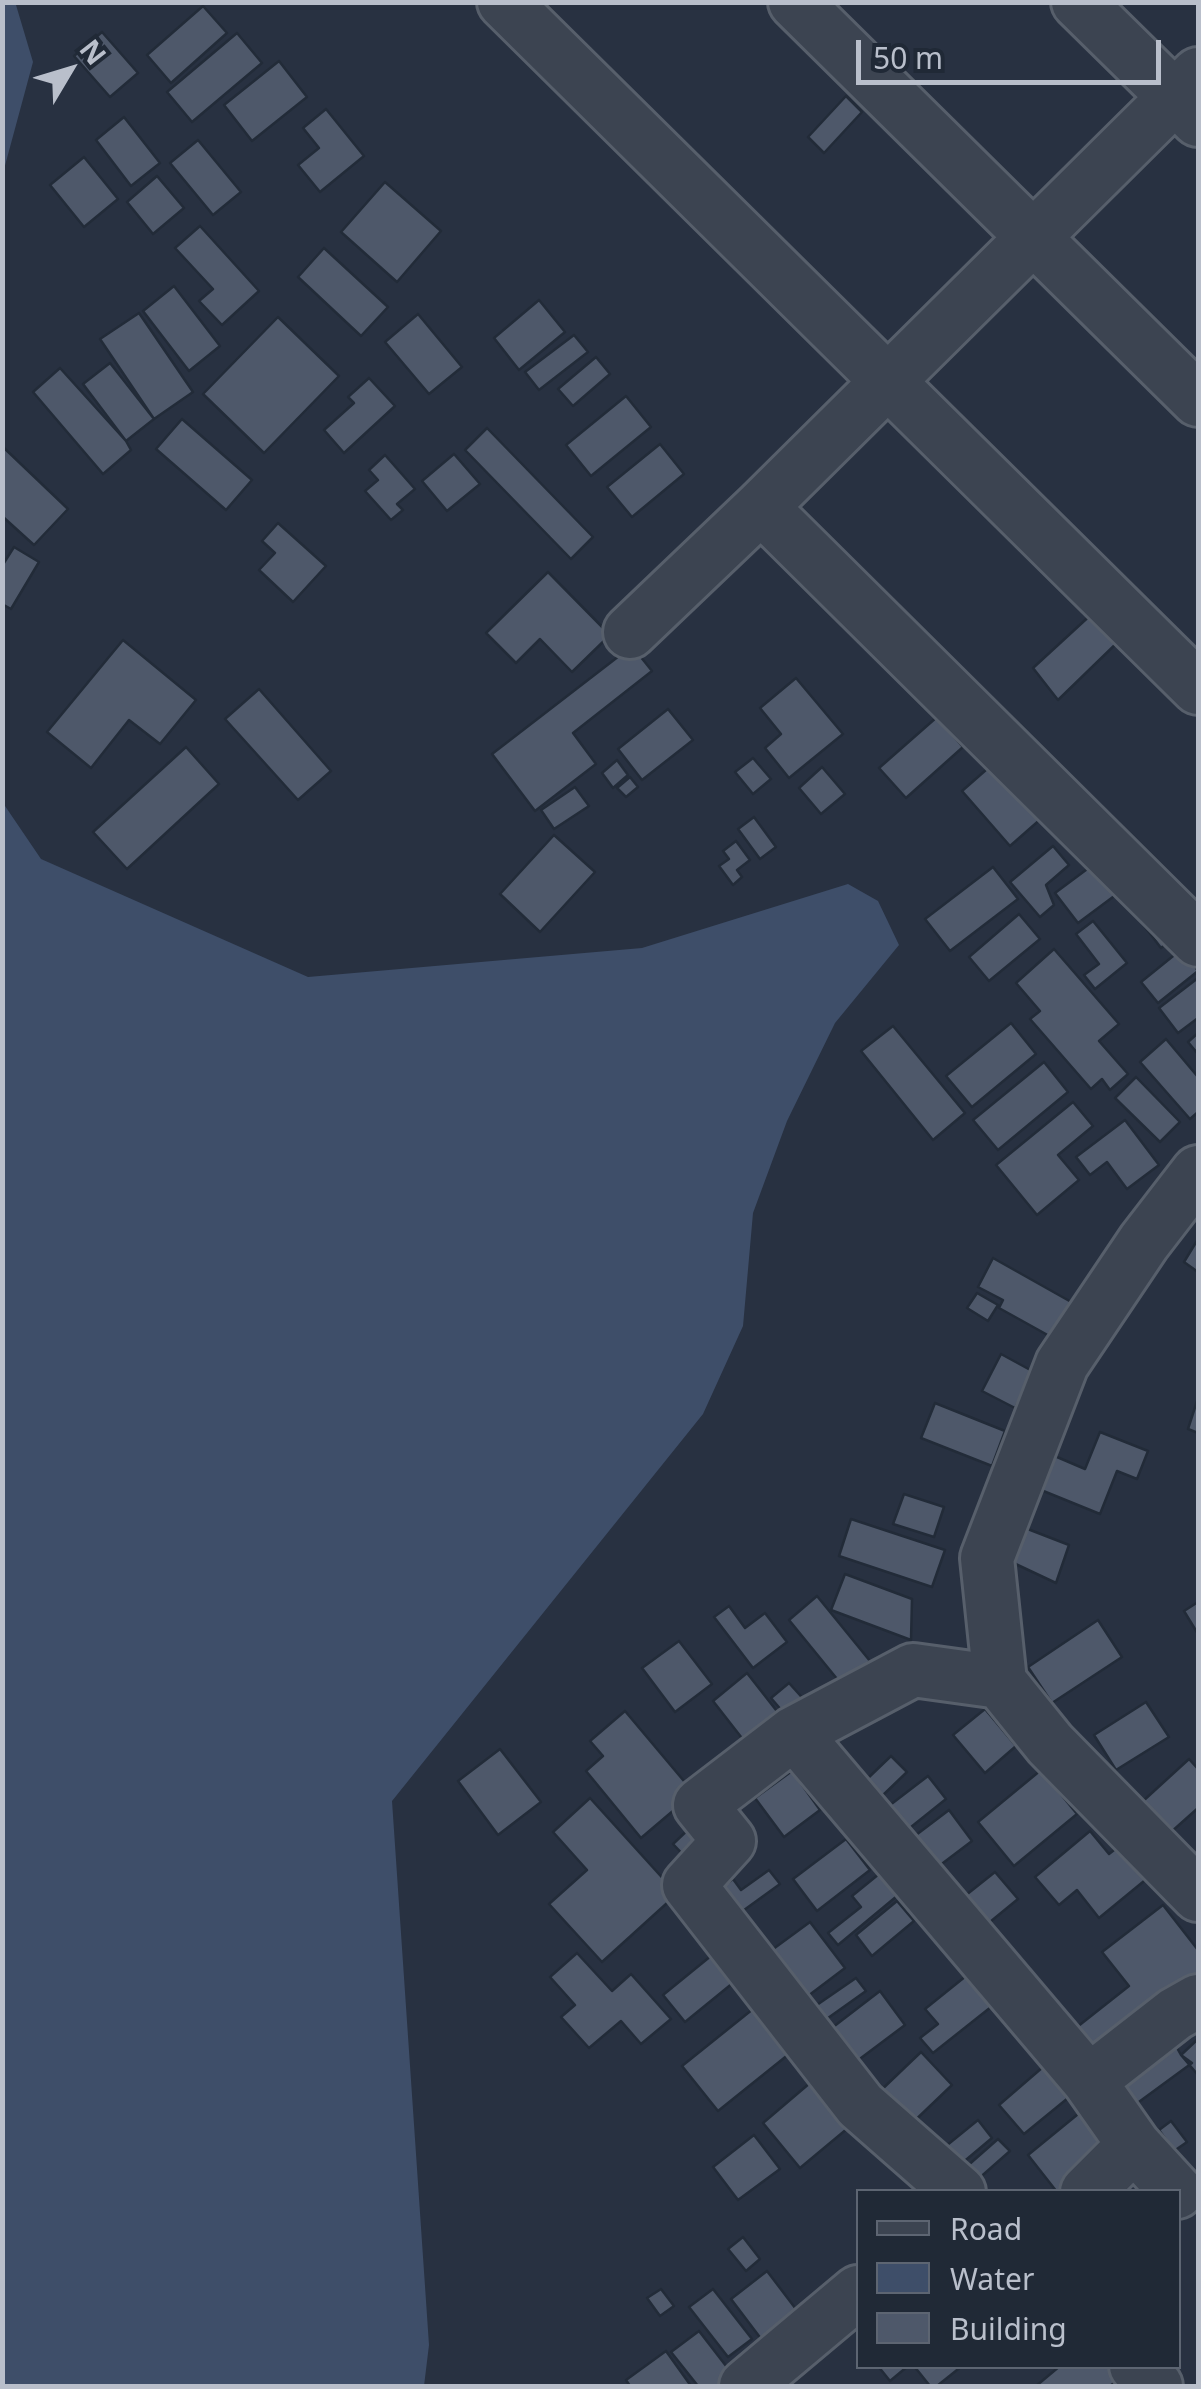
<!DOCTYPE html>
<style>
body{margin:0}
#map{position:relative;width:1201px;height:2389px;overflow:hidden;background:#283141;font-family:"Noto Sans",sans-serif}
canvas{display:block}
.frame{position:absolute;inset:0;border:5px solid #b9bfcb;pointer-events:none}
.legend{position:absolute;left:856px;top:2189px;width:325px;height:180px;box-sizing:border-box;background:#202936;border:2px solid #5d6572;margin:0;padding:12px 18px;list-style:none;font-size:30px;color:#b9bfcb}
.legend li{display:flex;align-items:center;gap:20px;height:50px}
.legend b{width:50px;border:2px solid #5d6572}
.north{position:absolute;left:20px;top:20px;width:100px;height:100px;-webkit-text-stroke:8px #202936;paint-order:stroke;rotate:52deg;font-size:28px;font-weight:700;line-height:40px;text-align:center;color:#b9bfcb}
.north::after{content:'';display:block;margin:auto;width:35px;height:45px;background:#b9bfcb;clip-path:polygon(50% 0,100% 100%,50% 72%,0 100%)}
.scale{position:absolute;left:856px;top:40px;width:305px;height:45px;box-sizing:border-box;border:5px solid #b9bfcb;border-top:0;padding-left:12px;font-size:30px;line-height:35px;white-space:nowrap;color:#b9bfcb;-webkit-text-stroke:8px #202936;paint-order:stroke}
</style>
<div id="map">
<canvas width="1201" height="2389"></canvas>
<div class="frame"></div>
<ul class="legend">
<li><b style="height:12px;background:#3c4451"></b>Road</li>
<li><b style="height:28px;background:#3e4e69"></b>Water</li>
<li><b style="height:28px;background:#4e586a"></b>Building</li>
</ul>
<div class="north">N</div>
<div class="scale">50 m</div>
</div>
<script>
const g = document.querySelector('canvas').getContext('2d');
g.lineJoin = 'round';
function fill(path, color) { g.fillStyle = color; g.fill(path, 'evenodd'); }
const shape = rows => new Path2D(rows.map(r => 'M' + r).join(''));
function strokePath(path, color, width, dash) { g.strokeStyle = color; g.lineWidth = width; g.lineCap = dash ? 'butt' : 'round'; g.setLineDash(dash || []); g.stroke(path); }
fill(shape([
 [3,2,16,5,33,62,3,173],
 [3,803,41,859,308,977,642,948,848,884,878,901,899,945,835,1023,787,1121,753,1213,743,1326,703,1414,392,1801,429,2345,424,2386,3,2386]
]), '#3e4e69');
const building = shape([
 [203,6,227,33,171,83,147,55,203,6],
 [102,32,138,73,110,97,74,56,102,32],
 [237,33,262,63,192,122,167,92,237,33],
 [279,61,307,97,252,141,224,105,279,61],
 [846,96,862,112,824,153,808,137,846,96],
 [326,109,364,156,320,192,298,165,319,148,303,128,326,109],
 [124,117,160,163,131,186,96,140,124,117],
 [198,140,241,192,213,215,170,163,198,140],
 [84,157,118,199,84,227,50,185,84,157],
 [157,176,184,208,153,234,127,202,157,176],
 [385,182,441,231,397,282,341,232,385,182],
 [200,226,259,291,222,325,199,301,213,289,175,248,200,226],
 [324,248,388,307,361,336,298,277,324,248],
 [174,286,220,346,189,371,143,311,174,286],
 [539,300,565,332,519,370,494,338,539,300],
 [139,313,193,392,154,419,100,339,139,313],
 [418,314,462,367,429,394,385,342,418,314],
 [278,317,339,376,264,453,203,394,278,317],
 [574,335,588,352,539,390,525,372,574,335],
 [596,357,610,374,573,406,558,389,596,357],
 [110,363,154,419,126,441,83,384,110,363],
 [60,368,126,441,131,450,103,474,33,392,60,368],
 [369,378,395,406,344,453,324,430,354,403,348,397,369,378],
 [626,396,651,427,591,476,566,445,626,396],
 [182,419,252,480,226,510,156,449,182,419],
 [487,428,593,537,571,559,465,450,487,428],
 [660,444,684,474,632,517,607,487,660,444],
 [2,446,68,509,34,545,2,516,2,446],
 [454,454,480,484,447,511,422,481,454,454],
 [385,455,415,489,397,504,403,510,391,520,365,491,378,480,369,470,385,455],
 [278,523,326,566,293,602,259,570,275,553,262,541,278,523],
 [14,547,39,562,11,609,2,604,2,566,14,547],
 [548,572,610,635,572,672,540,639,516,663,486,633,548,572],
 [1095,611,1124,636,1058,700,1033,668,1095,611],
 [123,640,196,700,160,744,129,720,91,768,47,732,123,640],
 [632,646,652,671,573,733,596,764,535,811,492,754,632,646],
 [796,678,843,734,789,778,765,748,781,734,760,708,796,678],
 [259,689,331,771,298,800,225,719,259,689],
 [668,709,693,740,642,780,618,749,668,709],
 [937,717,963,747,906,798,879,768,937,717],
 [186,747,219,784,127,869,93,832,186,747],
 [753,758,771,779,753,794,735,772,753,758],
 [617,760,628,775,613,788,602,773,617,760],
 [995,762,1043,817,1010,846,962,791,995,762],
 [822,767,845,794,821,814,799,788,822,767],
 [630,777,638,787,626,797,617,788,630,777],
 [575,787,589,806,554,829,541,810,575,787],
 [754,817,776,847,760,859,738,829,754,817],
 [554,835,595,872,540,932,500,894,554,835],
 [736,841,750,860,737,870,742,877,733,885,719,866,729,859,723,851,736,841],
 [1053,846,1069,865,1046,885,1054,905,1040,917,1010,882,1053,846],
 [1102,858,1125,888,1078,923,1055,893,1102,858],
 [993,867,1018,899,950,951,925,919,993,867],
 [1019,914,1040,939,989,981,969,957,1019,914],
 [1155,914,1173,938,1161,948,1142,923,1155,914],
 [1093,921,1127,963,1095,989,1084,975,1099,964,1076,934,1093,921],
 [1183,948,1198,971,1158,1003,1141,982,1183,948],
 [1054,949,1119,1024,1099,1041,1128,1074,1110,1090,1102,1079,1091,1089,1030,1019,1040,1011,1016,983,1054,949],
 [1198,978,1198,1018,1178,1033,1159,1008,1198,978],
 [1011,1023,1036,1054,972,1107,946,1076,1011,1023],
 [893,1026,965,1113,933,1140,861,1051,893,1026],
 [1198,1033,1198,1054,1188,1042,1198,1033],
 [1166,1039,1198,1077,1198,1112,1190,1119,1140,1062,1166,1039],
 [1044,1062,1068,1092,998,1150,973,1120,1044,1062],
 [1136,1077,1180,1122,1160,1142,1115,1098,1136,1077],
 [1073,1102,1093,1126,1058,1155,1079,1180,1037,1215,996,1165,1073,1102],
 [1125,1120,1159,1165,1127,1189,1107,1162,1090,1175,1076,1157,1125,1120],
 [1198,1239,1198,1272,1184,1262,1198,1239],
 [993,1258,1073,1303,1053,1338,999,1308,1003,1300,978,1287,993,1258],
 [977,1293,998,1305,988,1321,967,1308,977,1293],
 [1001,1354,1034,1372,1015,1408,982,1391,1001,1354],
 [1198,1398,1198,1433,1188,1429,1198,1398],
 [935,1403,1005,1431,992,1466,921,1438,935,1403],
 [1100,1432,1148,1451,1137,1479,1117,1471,1100,1514,1036,1488,1050,1454,1085,1469,1100,1432],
 [904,1494,944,1507,934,1537,893,1524,904,1494],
 [851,1519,945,1550,932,1587,839,1556,851,1519],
 [1020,1526,1069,1545,1056,1583,1005,1559,1020,1526],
 [845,1574,912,1599,911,1640,831,1610,845,1574],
 [817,1596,870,1661,842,1685,789,1620,817,1596],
 [1198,1602,1198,1634,1184,1611,1198,1602],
 [729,1606,745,1628,765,1613,787,1642,753,1668,714,1617,729,1606],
 [1098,1620,1122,1657,1052,1703,1028,1667,1098,1620],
 [679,1641,712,1684,675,1712,642,1668,679,1641],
 [747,1673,794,1733,759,1760,713,1701,747,1673],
 [789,1683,807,1703,789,1719,771,1698,789,1683],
 [1146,1702,1169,1737,1116,1770,1094,1735,1146,1702],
 [985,1709,1016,1746,985,1773,953,1735,985,1709],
 [625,1711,694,1793,641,1838,586,1771,603,1756,590,1741,625,1711],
 [500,1749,541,1802,498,1835,458,1781,500,1749],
 [891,1756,907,1772,881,1797,865,1781,891,1756],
 [1189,1759,1198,1769,1198,1808,1170,1833,1142,1802,1189,1759],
 [1041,1770,1077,1814,1014,1866,978,1822,1041,1770],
 [792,1771,820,1810,784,1837,755,1798,792,1771],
 [928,1776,946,1799,896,1839,877,1815,928,1776],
 [590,1798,677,1894,602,1962,549,1904,587,1870,553,1832,590,1798],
 [949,1810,972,1841,939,1866,916,1835,949,1810],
 [693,1825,713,1847,693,1865,673,1844,693,1825],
 [1090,1831,1109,1854,1127,1840,1155,1872,1099,1918,1077,1890,1059,1905,1035,1877,1090,1831],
 [846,1839,870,1870,817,1911,793,1879,846,1839],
 [769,1870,780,1884,733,1918,715,1892,733,1879,741,1890,769,1870],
 [995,1872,1018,1899,979,1931,956,1903,995,1872],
 [879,1874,897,1896,838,1945,828,1933,861,1907,852,1896,879,1874],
 [897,1901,914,1921,872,1956,856,1935,897,1901],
 [1163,1905,1198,1950,1198,1976,1094,2058,1072,2031,1129,1986,1102,1952,1163,1905],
 [810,1922,845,1968,800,2002,765,1955,810,1922],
 [717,1951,739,1978,685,2022,663,1995,717,1951],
 [577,1953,612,1991,631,1974,671,2019,641,2044,621,2021,589,2048,561,2017,575,2005,550,1977,577,1953],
 [966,1976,991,2007,933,2053,920,2038,938,2024,925,2009,966,1976],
 [856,1978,866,1991,821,2023,811,2009,856,1978],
 [880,1991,905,2025,849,2067,824,2034,880,1991],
 [753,2009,789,2054,718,2111,682,2066,753,2009],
 [1166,2028,1181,2055,1192,2063,1132,2107,1105,2071,1166,2028],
 [1198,2039,1198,2075,1181,2055,1198,2039],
 [921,2052,952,2085,906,2129,875,2096,921,2052],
 [1043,2067,1068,2098,1024,2134,999,2105,1043,2067],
 [817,2077,854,2123,800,2168,763,2123,817,2077],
 [1083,2110,1115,2148,1062,2192,1057,2192,1028,2155,1083,2110],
 [978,2120,992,2138,961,2164,946,2146,978,2120],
 [1171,2121,1187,2142,1174,2151,1159,2130,1171,2121],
 [754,2135,780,2169,738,2200,713,2167,754,2135],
 [998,2139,1010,2151,976,2181,965,2168,998,2139],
 [743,2237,760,2259,746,2271,728,2249,743,2237],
 [767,2271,805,2321,768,2348,731,2299,767,2271],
 [661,2289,674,2306,660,2316,647,2298,661,2289],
 [713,2289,752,2339,728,2357,689,2307,713,2289],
 [699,2331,733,2375,718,2386,698,2386,671,2352,699,2331],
 [666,2351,691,2386,630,2386,626,2380,666,2351],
 [878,2366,908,2366,890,2381,878,2366],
 [914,2366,962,2366,937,2386,930,2386,914,2366],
 [1060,2366,1117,2366,1124,2375,1110,2386,1036,2386,1060,2366]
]);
fill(building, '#4e586a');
strokePath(building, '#222b38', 2.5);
const minor = shape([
 [504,2,1198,688],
 [795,2,1198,400],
 [1078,2,1198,120],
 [761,507,1198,940],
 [630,632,761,507,1198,74],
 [1198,1172,1144,1242,1062,1364,987,1558,1000,1682,1050,1744,1198,1895],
 [794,1733,1089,2081,1134,2145,1177,2192],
 [1089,2081,1175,2014,1198,2001],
 [959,2192,860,2105,689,1885,729,1841,700,1805,794,1733,913,1670,1000,1682],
 [1087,2192,1134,2145],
 [1136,2366,1156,2386],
 [746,2386,858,2292]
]);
strokePath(minor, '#575f6b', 58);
strokePath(minor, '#3c4451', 52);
</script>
